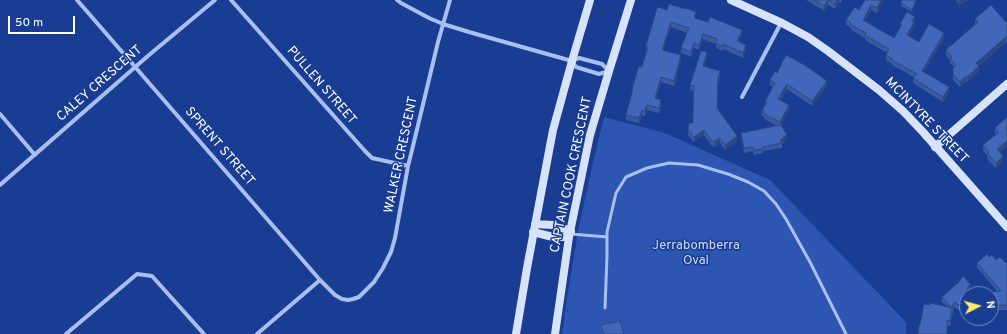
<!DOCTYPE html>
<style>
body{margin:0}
#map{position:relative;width:1007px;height:334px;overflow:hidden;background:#193d93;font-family:Overpass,sans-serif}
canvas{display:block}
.north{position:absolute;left:959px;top:286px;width:40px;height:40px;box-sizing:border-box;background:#193d93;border:1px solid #758bbe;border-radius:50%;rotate:84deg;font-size:11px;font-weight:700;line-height:16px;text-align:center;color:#fff}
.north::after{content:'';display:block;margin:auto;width:14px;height:18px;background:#ffe968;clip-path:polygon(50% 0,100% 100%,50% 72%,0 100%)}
.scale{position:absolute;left:8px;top:16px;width:67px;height:18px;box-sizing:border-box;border:2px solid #fff;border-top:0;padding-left:5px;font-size:12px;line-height:14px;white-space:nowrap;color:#fff;-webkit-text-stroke:3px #193d93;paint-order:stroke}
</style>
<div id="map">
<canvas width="1007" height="334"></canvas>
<div class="north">N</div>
<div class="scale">50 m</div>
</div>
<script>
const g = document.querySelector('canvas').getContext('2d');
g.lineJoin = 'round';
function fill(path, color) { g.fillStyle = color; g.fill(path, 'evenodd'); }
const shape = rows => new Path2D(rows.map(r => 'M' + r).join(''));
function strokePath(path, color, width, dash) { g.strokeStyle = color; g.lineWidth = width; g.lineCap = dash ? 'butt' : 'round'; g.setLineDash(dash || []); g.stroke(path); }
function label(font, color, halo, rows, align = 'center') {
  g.font = font + ' Overpass,sans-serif'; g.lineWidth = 3; g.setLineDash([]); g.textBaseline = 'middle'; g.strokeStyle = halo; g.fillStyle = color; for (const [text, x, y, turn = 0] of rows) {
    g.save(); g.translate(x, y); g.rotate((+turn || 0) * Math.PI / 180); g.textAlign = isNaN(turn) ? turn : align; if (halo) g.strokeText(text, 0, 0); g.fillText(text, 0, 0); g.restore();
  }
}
fill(shape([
 [604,117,665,133,770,180,903,319,906,323,906,334,562,334,569,286,579,226,593,163]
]), '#2c56b1');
strokePath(shape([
 [571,234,607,237],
 [605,308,607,256,607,232,616,193,626,177,647,168,669,163,698,165,728,174,748,182,764,191,776,204,786,219,810,262,846,334]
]), '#a9bff0', 3);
strokePath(shape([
 [77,0,320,280,335,295,342,299,348,300,353,299,359,297,374,282,383,268,391,252,395,238,408,166,413,146,438,42,450,0],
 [231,0,365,151,372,158,408,166],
 [397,0,401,3,429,18,443,24,469,32,572,61,579,58,602,64,609,71],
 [572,61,576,67,599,74,609,71],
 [742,97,781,23],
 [0,114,35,155],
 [0,185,149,55,215,0],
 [66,334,137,274,152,276,204,334],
 [257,334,320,280]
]), '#a9bff0', 4);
strokePath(shape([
 [731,0,782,23,808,37,828,51,879,90,903,111,923,132,1007,227],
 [935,147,1007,84],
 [535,224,553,225,571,231],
 [533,232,553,237,569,237],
 [516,334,527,268,553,130,572,61,590,0],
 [555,334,569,237,590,135,609,71,631,0]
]), '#d7e2fb', 8);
fill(shape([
 [806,0,842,0,841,3,839,2,835,9,828,5,824,11],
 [865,0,884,0,877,13,871,10,865,21,894,38,900,27,900,24,915,22,914,24,914,27,909,36,919,42,944,38,924,72,949,92,943,102,913,83,914,77,892,65,892,64,886,60,886,55,887,53,865,40,865,38,851,30,850,27,846,25,846,20,859,10],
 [902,0,917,0,912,12,901,6,901,3],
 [956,0,969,0,959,5],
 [667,10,696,17,695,18,742,35,739,41,746,49,743,58,723,49,723,51,716,48,716,44,703,39,699,50,694,48,691,57,681,53,681,48,687,33,671,27,663,50,681,60,674,86,661,82,656,99,661,105,659,113,647,110,645,116,642,115,639,123,626,120,626,115,632,92,632,89,642,67,647,51,646,51,646,46],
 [975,19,1006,22,1007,21,1007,43,1006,42,979,66,979,72,967,82,966,81,960,87,953,80,953,68,954,67,950,63,950,60,946,55,946,50,975,24],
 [707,58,704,66,720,76,718,84,717,108,737,142,725,150,720,143,715,147,712,146,704,135,694,142,688,135,689,123,693,123,693,117,694,91,690,90,690,85],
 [777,73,827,86,812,106,787,89,780,101,789,110,781,125,787,139,784,141,784,143,782,144,782,148,763,151,763,153,754,155,753,151,744,153,741,137,741,133,777,126,764,119,764,117,762,116,762,110,765,105,765,102,773,87,770,85,770,80],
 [1007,117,1007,146,1000,152,1003,162,996,168,987,159,987,155,983,151,983,145,996,134,995,133,995,128],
 [989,257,1007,264,1007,310,995,310,995,317,993,317,993,320,978,318,991,318,991,294,997,291,977,268,977,263],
 [970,289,966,295,967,295,967,315,954,307,950,326,920,325,930,305,947,307,942,302,942,297],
 [601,325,624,334,601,334]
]), '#3959a0');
fill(shape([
 [828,0,828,5,824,11,824,6],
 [837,0,839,0,839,2,835,9,835,4],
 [881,0,884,0,877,13,877,8],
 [916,0,917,0,912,12,912,10],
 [961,0,969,0,959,5,959,1],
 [871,5,871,10,863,25,863,20],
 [915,17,915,22,914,24,914,27,907,40,907,35],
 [671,22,671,27,662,55,662,50],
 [742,30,742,35,737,46,737,41],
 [944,33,944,38,922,76,922,71],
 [703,34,703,39,699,50,699,45],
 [1006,37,1006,42,976,68,976,63],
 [694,43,694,48,691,57,691,52],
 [746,45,746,49,743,58,743,53],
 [707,52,707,58,703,71,703,66],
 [681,55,681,60,674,86,674,81],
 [979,66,979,72,967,82,967,77],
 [720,71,720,76,718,84,718,79],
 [966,76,966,81,960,87,960,82],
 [661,77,661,82,655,103,655,98],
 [827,81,827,86,812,106,812,101],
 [787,84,787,89,778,105,778,99],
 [949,87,949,92,943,102,943,97],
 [661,100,661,105,659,113,659,108],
 [647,105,647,110,645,116,645,111],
 [789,105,789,110,780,127,780,122],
 [642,110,642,115,639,123,639,118],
 [704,130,704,135,694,142,694,137],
 [787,135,787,139,784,141,784,143,782,144,780,140,783,137],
 [737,136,737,142,725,150,725,145],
 [720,138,720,143,715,147,715,141],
 [1007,141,1007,146,997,155,997,149],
 [1003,156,1003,162,996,168,996,163],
 [970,284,970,289,963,300,963,295],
 [952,308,952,313,950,326,950,321]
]), '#2e4882');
const building = shape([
 [815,0,828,0,824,6,815,0],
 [829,0,837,0,835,4,829,0],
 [865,0,881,0,877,8,871,5,863,20,894,38,902,25,900,24,907,12,915,17,912,21,914,22,907,35,919,42,929,24,944,33,922,71,949,87,943,97,913,78,917,74,892,60,893,59,886,55,889,49,865,35,866,33,851,25,850,22,846,20,854,8,855,7,859,10,865,0],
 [902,0,916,0,912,10,901,3,902,0],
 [669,4,685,9,685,8,696,12,694,18,708,22,710,17,742,30,737,41,746,45,743,53,723,44,723,46,716,44,717,39,703,34,699,45,694,43,691,52,681,48,689,28,671,22,662,50,681,55,674,81,661,77,655,98,661,100,659,108,647,105,645,111,642,110,639,118,626,115,633,89,632,89,639,66,642,67,648,47,646,46,657,8,658,8,658,7,667,10,669,4],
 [991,5,1006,22,1007,21,1007,38,1006,37,976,63,979,66,967,77,966,76,960,82,953,74,953,68,956,65,950,58,952,57,946,50,978,22,975,19,991,5],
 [701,51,707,52,703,66,720,71,718,79,717,108,737,136,725,145,720,138,715,141,712,141,704,130,694,137,688,130,689,123,693,123,693,117,694,86,690,85,701,51],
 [786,55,806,66,827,81,812,101,787,84,778,99,789,105,780,122,764,114,765,112,762,110,767,102,765,102,775,83,770,80,775,71,777,73,786,55],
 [1007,117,1007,128,1006,129,1007,130,1007,141,997,149,1003,156,996,163,987,153,989,152,983,145,999,132,995,128,1007,117],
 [781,125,787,135,783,137,784,138,780,140,782,143,762,147,763,149,754,150,753,147,744,148,741,133,781,125],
 [987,254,989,257,992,255,996,260,1000,257,1007,264,1007,305,995,305,995,312,993,312,993,315,991,315,991,294,989,294,988,293,1001,291,977,263,987,254],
 [963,276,970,284,963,295,967,295,967,310,954,302,952,308,942,297,959,282,963,276],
 [930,303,952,308,950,321,947,320,947,334,918,334,919,325,920,325,924,304,930,305,930,303],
 [620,321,624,334,604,334,601,325,620,321]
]);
fill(building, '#4267ba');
strokePath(building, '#2e4882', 1);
label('13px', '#fff', '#193d93', [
 ["CALEY CRESCENT",100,84,-41],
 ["PULLEN STREET",321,86,49],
 ["MCINTYRE STREET",926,121,46],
 ["SPRENT STREET",219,147,49],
 ["WALKER CRESCENT",402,155,-78],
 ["CAPTAIN COOK CRESCENT",572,175,-78]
]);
label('13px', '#d0ddfb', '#193d93', [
 ["Jerrabomberra",696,246],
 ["Oval",696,261]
]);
</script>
